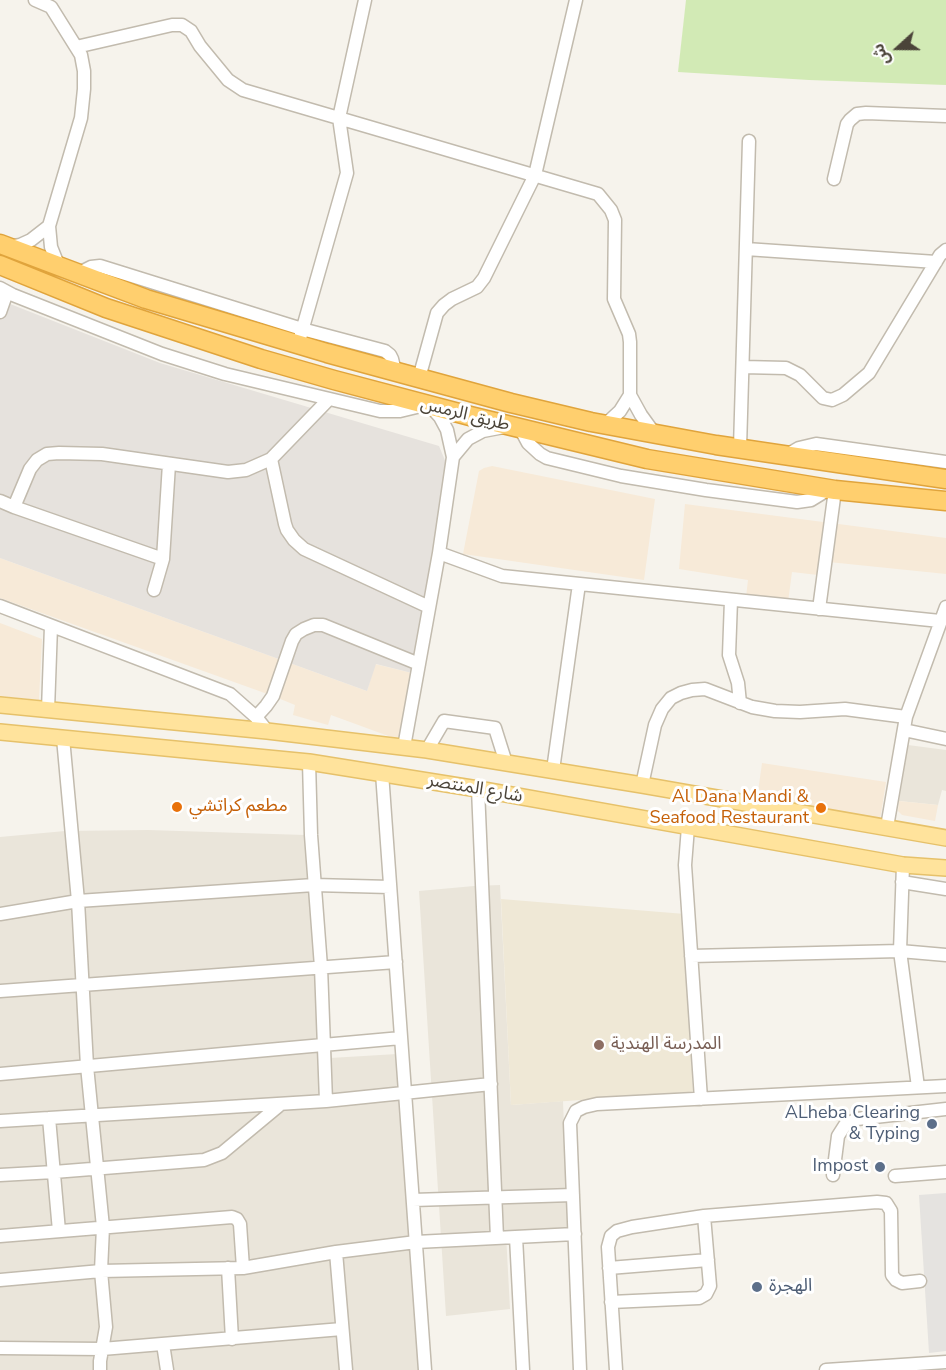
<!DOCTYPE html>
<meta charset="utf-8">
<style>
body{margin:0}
#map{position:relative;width:946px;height:1370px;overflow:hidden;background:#f6f3ec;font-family:"Nunito Sans","Noto Sans Arabic",sans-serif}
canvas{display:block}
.north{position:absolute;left:868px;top:18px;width:60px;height:60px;-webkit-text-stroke:4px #fff;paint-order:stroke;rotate:249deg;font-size:16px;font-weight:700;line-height:24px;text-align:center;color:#4b4439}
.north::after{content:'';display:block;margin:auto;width:21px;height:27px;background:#4b4439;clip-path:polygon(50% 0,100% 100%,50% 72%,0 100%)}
</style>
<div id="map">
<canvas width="946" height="1370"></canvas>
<div class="north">ش</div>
</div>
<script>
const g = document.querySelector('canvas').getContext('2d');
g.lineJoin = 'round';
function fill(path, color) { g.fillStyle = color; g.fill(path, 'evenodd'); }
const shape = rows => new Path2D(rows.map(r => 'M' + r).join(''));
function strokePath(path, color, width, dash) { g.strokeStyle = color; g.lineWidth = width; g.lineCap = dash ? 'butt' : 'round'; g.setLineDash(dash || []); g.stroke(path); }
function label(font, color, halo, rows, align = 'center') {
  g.font = font + ' "Nunito Sans","Noto Sans Arabic",sans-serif'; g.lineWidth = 6; g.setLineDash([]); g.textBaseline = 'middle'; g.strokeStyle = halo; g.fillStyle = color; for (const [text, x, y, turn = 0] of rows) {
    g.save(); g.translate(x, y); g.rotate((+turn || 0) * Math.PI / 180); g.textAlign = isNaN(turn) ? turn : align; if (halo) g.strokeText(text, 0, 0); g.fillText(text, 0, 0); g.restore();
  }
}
fill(shape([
 [908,745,946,750,946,791,942,790,938,805,899,801],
 [148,830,305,835,318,844,314,896,330,1058,397,1054,424,1370,0,1370,0,837,65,831],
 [500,885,511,1105,563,1101,568,1231,506,1234,510,1309,446,1316,419,891,474,886]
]), '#eae5da');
fill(shape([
 [492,466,655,499,644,580,463,554,479,471,484,468],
 [685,504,946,538,946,574,819,561,818,575,792,572,788,602,746,597,748,580,679,569],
 [0,558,367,691,375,664,416,674,402,741,331,715,328,725,293,715,295,705,273,696,0,598],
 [0,623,42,639,39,700,0,696],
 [762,763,886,782,880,820,757,799],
 [899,801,938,805,935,821,902,815,898,811]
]), '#f7ead8');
fill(shape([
 [0,300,160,363,439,446,449,470,416,674,376,664,367,691,0,558]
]), '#e6e2dd');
fill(shape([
 [501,899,685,914,693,1092,511,1105]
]), '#efe8d6');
fill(shape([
 [686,0,946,0,946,85,809,80,678,72]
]), '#d2eab5');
fill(shape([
 [946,1193,946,1351,929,1353,919,1195]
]), '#e5e3e0');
const minor = shape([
 [35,0,51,7,81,55,84,71,84,89,81,118,49,226,51,247,59,267],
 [76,47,172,25,182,25,191,31,200,46,228,80,243,90,598,194,611,210,615,220,614,299,629,334,630,342,630,395,641,415,654,433],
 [834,179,847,124,850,120,857,114,866,113,946,116],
 [9,247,20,245,31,240,49,226],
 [746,249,936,262],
 [81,275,83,271,91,267,100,266,302,329,385,351,390,355,392,359,395,371],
 [0,288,13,295,162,354,225,374,380,411,400,411,425,405],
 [0,312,7,292],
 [298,345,347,173,339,118,365,0],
 [743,367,786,368,800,375,823,398,832,400,843,395,869,373,940,255,946,250],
 [419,378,437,313,444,305,452,299,477,287,484,278,535,175,576,0],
 [606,424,620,411,630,395],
 [520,428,528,443,540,454,547,458,621,476,706,490,797,502,811,500,829,489],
 [740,448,749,141],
 [787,455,799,448,816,444,946,462],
 [453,457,468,439,483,431,504,427],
 [271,459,285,524,287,530,294,540,304,549,429,607],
 [0,501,14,507,163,559],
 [14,507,30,469,37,460,47,454,59,453,102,454,228,472,246,470,271,459,329,399],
 [439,553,502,576,940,621],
 [154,590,163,559,169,464],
 [731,600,729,655,738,683,740,703],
 [0,606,230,694,256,717,267,731],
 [819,609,835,490],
 [48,710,51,626],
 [256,717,266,706,273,696,292,641,296,634,304,629,314,625,323,625,419,664],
 [904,730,946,739],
 [63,738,78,901,87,1066,103,1227,101,1271,106,1327,100,1361,100,1370],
 [404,747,439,553,453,457,447,430,440,417,430,406],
 [427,750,444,721,495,728,506,763],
 [309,762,311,835,321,967,326,1101],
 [553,770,579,584],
 [382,773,425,1370],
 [642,785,655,725,662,709,671,698,681,693,692,690,705,689,752,707,775,711,800,712,845,709,906,717],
 [478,789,497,1238],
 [688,827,685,865,701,1099],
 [887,827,906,717,946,607],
 [903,865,900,951,918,1087],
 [902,882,946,889],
 [0,914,78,901,314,885,390,887],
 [691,956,900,951,946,955],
 [0,991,396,962],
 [0,1074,401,1038],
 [49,1118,59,1231],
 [0,1121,326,1101,491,1084],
 [0,1175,54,1172,204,1160,222,1153,281,1104],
 [833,1175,838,1136,845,1125,857,1119,946,1109],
 [895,1176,946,1172],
 [413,1200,573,1195],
 [0,1236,232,1217,237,1219,240,1224,243,1268],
 [516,1237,523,1370],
 [336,1252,346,1370],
 [228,1268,232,1339],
 [609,1268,708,1260],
 [0,1280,101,1271,243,1268,336,1252,416,1242,575,1234],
 [611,1302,699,1298,706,1294,710,1286,704,1216],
 [163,1344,167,1370],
 [0,1348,102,1349,342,1329],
 [580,1370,570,1123,576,1111,584,1107,597,1104,946,1086],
 [616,1370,608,1247,611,1236,617,1231,632,1227,704,1216,877,1202,886,1203,891,1211,892,1275,896,1280,902,1283,920,1281],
 [826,1370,946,1362]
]);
const major = shape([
 [0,705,267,731,427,750,642,785,946,838],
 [0,732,309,762,478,789,903,865,946,868]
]);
const highway = shape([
 [0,244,146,299,327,353,511,403,591,422,716,445,946,479],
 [0,265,106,308,261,359,334,380,470,416,647,459,835,490,946,501]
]);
strokePath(minor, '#c2bbae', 15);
strokePath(major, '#e6c16a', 18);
strokePath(highway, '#e0a43c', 21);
strokePath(minor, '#fff', 12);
strokePath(major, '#ffe39c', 15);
strokePath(highway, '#ffcf6e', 18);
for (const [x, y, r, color] of [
 [177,807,6,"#e8710a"],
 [821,808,6,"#e8710a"],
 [599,1045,6,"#8d6e63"],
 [932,1124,6,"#5c6f8a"],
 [880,1167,6,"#5c6f8a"],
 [757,1287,6,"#5c6f8a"]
]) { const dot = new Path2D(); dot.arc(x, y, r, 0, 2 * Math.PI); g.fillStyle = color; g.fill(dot); strokePath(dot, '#fff', 2); }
label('18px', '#4b4439', '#fff', [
 ["طريق الرمس",465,415,14],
 ["شارع المنتصر",475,789,10]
]);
label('18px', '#c56008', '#fff', [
 ["Al Dana Mandi &",809,798],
 ["Seafood Restaurant",809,819],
 ["مطعم كراتشي",189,807,"left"]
], 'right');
label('18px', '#785e54', '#fff', [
 ["المدرسة الهندية",611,1045]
], 'left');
label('18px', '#4e5e75', '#fff', [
 ["ALheba Clearing",920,1114],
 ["& Typing",920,1135],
 ["Impost",868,1167],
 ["الهجرة",769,1287,"left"]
], 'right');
</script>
